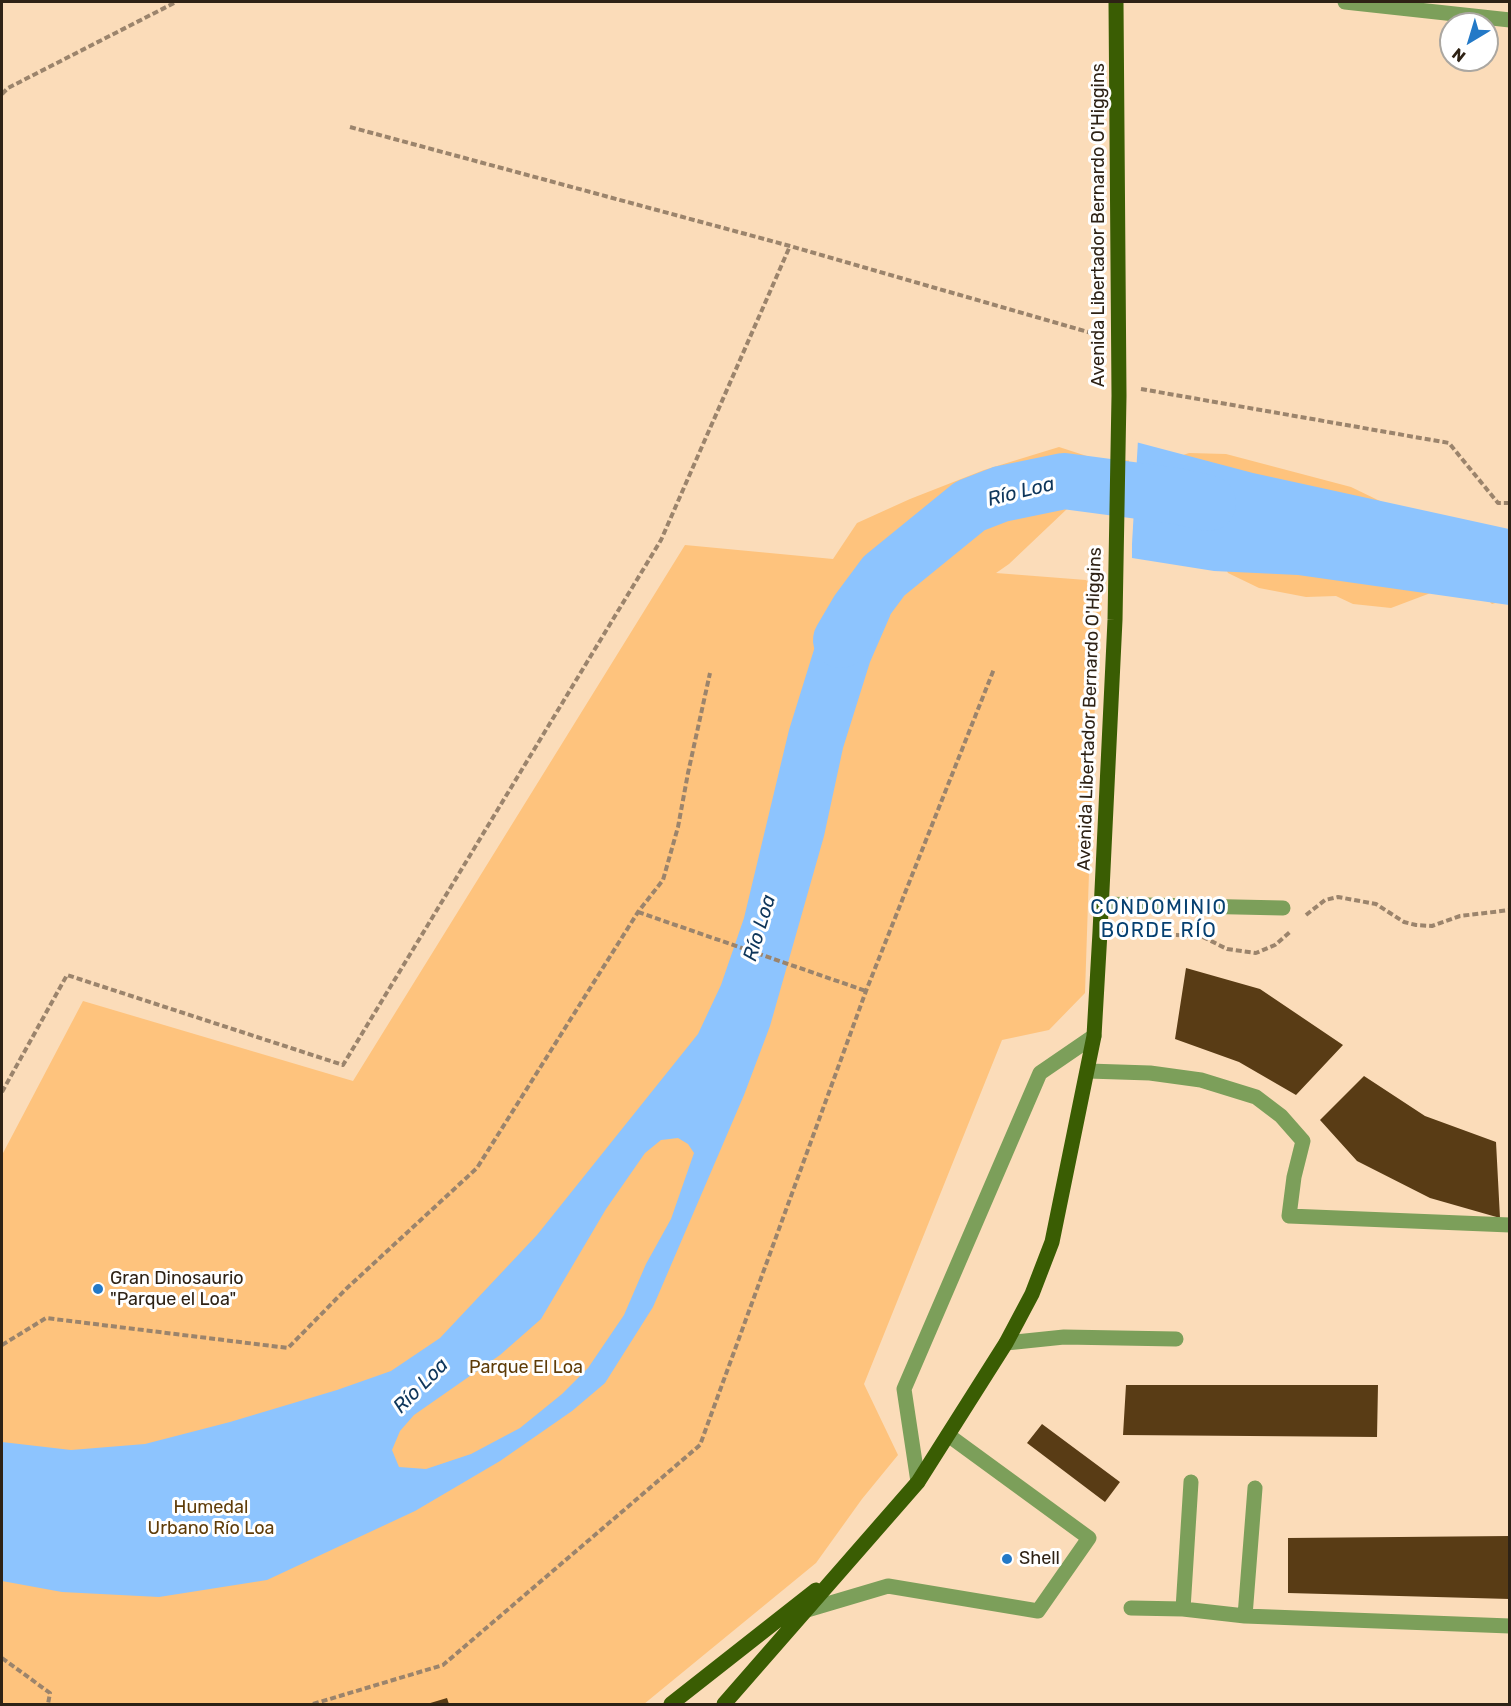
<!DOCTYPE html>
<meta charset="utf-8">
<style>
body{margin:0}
#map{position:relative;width:1511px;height:1706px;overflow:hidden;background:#fbdcb9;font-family:Rubik,sans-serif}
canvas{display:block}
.frame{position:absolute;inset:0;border:3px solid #2e2215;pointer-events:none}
.north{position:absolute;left:1439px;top:12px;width:60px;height:60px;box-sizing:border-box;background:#fff;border:2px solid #aba7a1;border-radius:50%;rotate:218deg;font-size:16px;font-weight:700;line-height:24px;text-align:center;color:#2e2215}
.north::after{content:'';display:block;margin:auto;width:21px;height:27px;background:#2379c7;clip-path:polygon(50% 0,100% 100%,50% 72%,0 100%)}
</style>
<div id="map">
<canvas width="1511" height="1706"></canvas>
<div class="frame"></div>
<div class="north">N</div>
</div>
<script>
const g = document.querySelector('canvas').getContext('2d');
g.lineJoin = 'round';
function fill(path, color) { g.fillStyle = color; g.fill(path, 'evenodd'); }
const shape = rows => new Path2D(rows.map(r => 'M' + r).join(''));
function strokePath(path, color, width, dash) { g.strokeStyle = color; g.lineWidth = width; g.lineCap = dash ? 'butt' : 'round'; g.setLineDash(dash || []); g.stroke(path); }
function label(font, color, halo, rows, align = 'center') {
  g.font = font + ' Rubik,sans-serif'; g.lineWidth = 6; g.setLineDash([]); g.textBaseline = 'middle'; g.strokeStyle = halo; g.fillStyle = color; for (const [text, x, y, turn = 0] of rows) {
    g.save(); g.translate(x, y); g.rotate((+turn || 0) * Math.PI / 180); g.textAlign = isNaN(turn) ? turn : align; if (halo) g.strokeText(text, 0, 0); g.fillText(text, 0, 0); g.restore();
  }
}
fill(shape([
 [1059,447,1096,459,1162,462,1189,453,1226,454,1351,487,1415,518,1509,599,1492,604,1472,585,1451,583,1428,594,1391,608,1353,604,1336,596,1306,597,1259,588,1228,573,1210,540,1161,503,1092,502,1068,508,1009,564,996,573,1086,580,1102,597,1094,722,1085,993,1049,1030,1002,1040,864,1384,898,1455,862,1499,816,1563,644,1704,2,1704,2,1155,83,1001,353,1081,685,545,833,559,857,523,910,499,984,470]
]), '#fec37d');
fill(shape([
 [1132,441,1253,473,1509,529,1509,605,1298,575,1214,571,1132,558],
 [863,574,884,576,893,597,890,616,870,662,843,748,824,836,770,1026,744,1095,653,1307,605,1383,572,1411,500,1461,415,1511,267,1580,159,1597,62,1592,2,1581,2,1442,71,1450,145,1444,230,1422,337,1390,391,1371,440,1338,537,1235,698,1034,721,985,744,918,789,730,821,627,851,578],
 [678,1138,688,1144,694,1153,671,1219,646,1264,624,1315,588,1368,562,1394,520,1428,471,1454,426,1469,399,1467,392,1450,400,1431,414,1415,500,1355,541,1319,606,1209,645,1153,661,1140]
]), '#8dc4fe');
fill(shape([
 [1132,438,1138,440,1131,561,1129,558,1129,441]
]), '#fbdcb9');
strokePath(shape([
 [841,640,858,611,884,576,970,506,1001,494,1064,481,1177,496,1208,503]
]), '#8dc4fe', 56);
fill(shape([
 [1186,968,1260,989,1343,1045,1296,1095,1239,1062,1175,1039],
 [1364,1076,1425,1116,1496,1142,1500,1218,1430,1198,1357,1161,1320,1120],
 [1126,1385,1378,1385,1377,1437,1123,1435],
 [1042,1424,1120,1482,1105,1502,1027,1443],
 [1510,1536,1510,1599,1288,1593,1288,1538],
 [447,1698,449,1704,427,1704]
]), '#593c15');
strokePath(shape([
 [2,94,8,88,176,2],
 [350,127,790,246,1095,334],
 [1141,389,1449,443,1498,503,1510,503],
 [638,912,866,991],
 [1306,915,1325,900,1338,897,1376,904,1404,922,1416,925,1432,926,1460,916,1510,910],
 [1122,933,1201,936,1227,949,1256,953,1275,945,1290,932],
 [2,1092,67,975,343,1065,661,540,790,246],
 [2,1345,46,1318,288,1348,346,1289,477,1168,638,912,663,880,678,827,688,773,710,673],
 [2,1658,50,1693,48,1704],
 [313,1704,443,1665,700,1445,866,991,994,669]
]), '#9b846c', 4, [6, 3]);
strokePath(shape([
 [1345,2,1510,20],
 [1101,904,1283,908],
 [1088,1071,1150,1073,1201,1080,1256,1097,1281,1116,1303,1141,1294,1177,1289,1216,1510,1225],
 [1006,1343,1064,1337,1176,1339],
 [918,1482,904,1389,1040,1073,1094,1036],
 [1131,1608,1183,1609,1245,1616,1510,1626],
 [1183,1609,1191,1482],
 [807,1610,888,1586,1038,1611,1089,1538,948,1435],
 [1245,1616,1255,1488]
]), '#7c9f5a', 15);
strokePath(shape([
 [671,1704,816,1590],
 [724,1704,918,1482,1006,1343,1032,1294,1052,1242,1094,1036,1100,932,1115,620,1119,396,1116,2]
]), '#3a5d03', 15);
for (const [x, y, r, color] of [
 [98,1289,6,"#2379c7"],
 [1007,1559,6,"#2379c7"]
]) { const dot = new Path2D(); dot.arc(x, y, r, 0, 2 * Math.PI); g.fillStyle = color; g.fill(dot); strokePath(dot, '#fff', 2); }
label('18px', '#2e2215', '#fff', [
 ["Avenida Libertador Bernardo O'Higgins",1099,225,-90],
 ["Avenida Libertador Bernardo O'Higgins",1090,709,-88]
]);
label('18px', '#2e2215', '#fff', [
 ["Gran Dinosaurio",110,1279],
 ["\"Parque el Loa\"",110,1300],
 ["Shell",1019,1559]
], 'left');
label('18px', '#5f3c08', '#fff', [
 ["Parque El Loa",526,1368],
 ["Humedal",211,1508],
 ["Urbano Río Loa",211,1529]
]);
label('italic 20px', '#0e365b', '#fff', [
 ["Río Loa",1021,492,-14],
 ["Río Loa",760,928,-73],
 ["Río Loa",421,1386,-45]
]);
g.letterSpacing = '1.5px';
label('20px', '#064071', '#fff', [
 ["CONDOMINIO",1159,908],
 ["BORDE RÍO",1159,931]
]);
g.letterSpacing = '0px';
</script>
